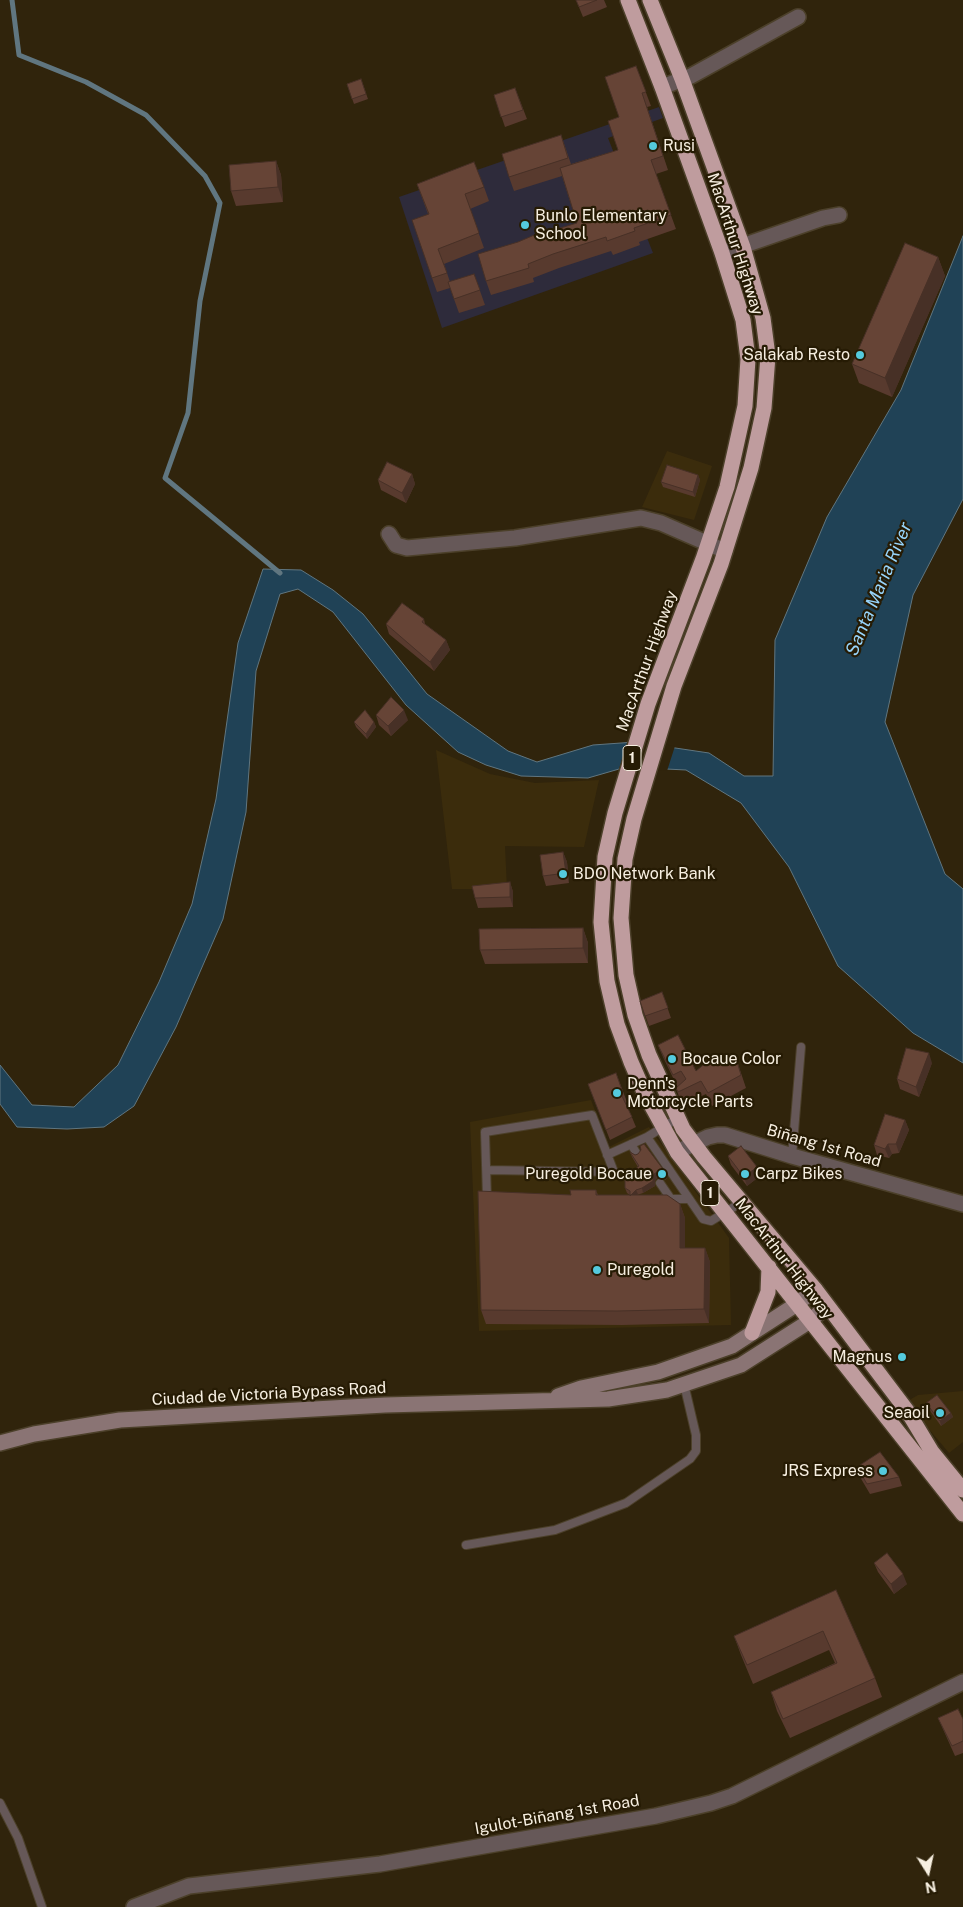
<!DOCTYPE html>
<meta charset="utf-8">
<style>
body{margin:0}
#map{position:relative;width:963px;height:1907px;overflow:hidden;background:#30240c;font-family:"Public Sans",sans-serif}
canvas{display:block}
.north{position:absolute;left:903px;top:1847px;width:50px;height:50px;-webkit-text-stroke:4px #261b04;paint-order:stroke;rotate:170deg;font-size:14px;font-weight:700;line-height:20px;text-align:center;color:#f7efe1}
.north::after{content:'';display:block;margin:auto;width:18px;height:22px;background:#f7efe1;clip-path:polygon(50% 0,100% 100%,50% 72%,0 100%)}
</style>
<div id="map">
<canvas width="963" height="1907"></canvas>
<div class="north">N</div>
</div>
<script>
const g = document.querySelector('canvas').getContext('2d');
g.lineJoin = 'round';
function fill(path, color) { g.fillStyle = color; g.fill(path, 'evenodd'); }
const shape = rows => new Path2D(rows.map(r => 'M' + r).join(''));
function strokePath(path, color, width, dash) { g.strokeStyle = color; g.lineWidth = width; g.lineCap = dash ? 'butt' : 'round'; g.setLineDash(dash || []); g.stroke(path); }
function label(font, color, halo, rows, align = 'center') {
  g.font = font + ' "Public Sans",sans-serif'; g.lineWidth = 4.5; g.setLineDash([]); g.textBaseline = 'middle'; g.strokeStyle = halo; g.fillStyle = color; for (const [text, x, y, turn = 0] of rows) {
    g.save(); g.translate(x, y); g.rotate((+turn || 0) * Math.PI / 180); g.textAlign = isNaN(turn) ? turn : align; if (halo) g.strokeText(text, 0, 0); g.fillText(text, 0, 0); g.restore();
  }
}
fill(shape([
 [667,451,712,466,694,520,642,507],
 [436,750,490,774,535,783,599,780,584,847,505,846,507,889,452,889],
 [591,1100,609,1147,649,1127,729,1238,731,1325,479,1331,470,1122],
 [963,1391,963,1442,949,1453,906,1402,918,1395]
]), '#3b2c0c');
fill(shape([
 [659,107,663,118,608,138,653,253,442,328,399,197]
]), '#2e2b3b');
const water = shape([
 [963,236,963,499,913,595,885,722,945,874,963,889,963,1063,913,1033,838,966,789,867,741,803,686,770,626,767,588,778,521,776,486,765,458,752,406,705,333,612,298,589,280,594,256,671,246,812,223,919,176,1027,134,1106,104,1127,67,1129,17,1127,0,1104,0,1065,32,1105,74,1107,118,1065,159,982,192,904,216,799,238,643,263,569,301,570,333,590,363,614,427,694,508,751,537,762,593,745,635,742,709,753,744,776,773,776,775,640,827,517,901,390,963,236]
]);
fill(water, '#204256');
strokePath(water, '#607680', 1);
fill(shape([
 [628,740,635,740,675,746,667,771,626,769,618,772]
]), '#30240c');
strokePath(shape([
 [12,0,19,55,86,82,146,115,205,176,220,203,200,301,188,413,165,478,280,573]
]), '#607680', 5);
const lane = shape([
 [647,1137,703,1219,711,1221,742,1202],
 [631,1144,637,1154],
 [607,1155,647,1137,678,1118],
 [792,1156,801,1047],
 [487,1170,614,1172,592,1115,485,1132,487,1198,490,1198],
 [660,1183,671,1199],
 [663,1199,689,1199],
 [466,1545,555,1530,626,1503,690,1459,696,1451,696,1435,684,1384],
 [0,1803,18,1838,42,1907]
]);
const street = shape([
 [662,87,691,76,798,17],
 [722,253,823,218,839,215],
 [389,534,396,545,407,548,515,538,641,518,661,523,725,551],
 [677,1152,708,1137,717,1135,725,1135,792,1156,963,1204],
 [134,1907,189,1886,380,1864,656,1816,711,1803,732,1796,963,1682]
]);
const secondary = shape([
 [558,1396,581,1388,658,1372,732,1346,797,1304,815,1289],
 [0,1443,34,1434,120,1420,385,1405,608,1399,667,1390,741,1365,810,1321,827,1306]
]);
const highway = shape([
 [628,0,662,87,722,253,743,320,748,359,745,406,727,487,703,559,648,704,615,813,605,857,601,922,607,981,617,1024,631,1062,645,1094,677,1152,963,1514],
 [650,0,682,79,743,247,763,318,768,356,764,408,751,468,721,564,674,686,634,819,625,859,621,918,626,975,635,1015,649,1055,683,1129,704,1157,815,1289,908,1412,932,1452,963,1490],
 [752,1333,768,1292,769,1267]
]);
strokePath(lane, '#4c402a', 10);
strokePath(street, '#4c402a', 18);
strokePath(secondary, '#4c402a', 18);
strokePath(highway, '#4c402a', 18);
strokePath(lane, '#665858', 8);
strokePath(street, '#665858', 15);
strokePath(secondary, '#8a7474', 15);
strokePath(highway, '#bf9c9e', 15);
fill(shape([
 [576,0,604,0,607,7,583,17],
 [636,66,651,106,647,107,668,170,656,174,676,229,639,242,640,245,613,255,611,251,559,268,533,278,534,282,491,295,486,281,518,242,577,223,562,176,514,191,509,177,561,135,571,164,618,150,619,117],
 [361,79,368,99,354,104,347,84],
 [515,88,527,119,505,127,494,95],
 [276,161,281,175,283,202,236,206,231,191],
 [417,184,484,187,489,201,470,209,484,248,444,264,450,282,474,274,485,305,459,313,450,288,437,292,432,278,428,214],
 [938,257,945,276,892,397,859,383,852,364],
 [412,474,415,484,406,503,381,490,378,480],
 [698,475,700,480,695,497,663,487,661,482],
 [424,619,425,624,446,640,450,650,434,671,389,634,386,624],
 [376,715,408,720,391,736,379,725],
 [354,722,374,722,376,727,367,739,356,727],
 [563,852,567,862,569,883,546,886,543,876],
 [510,882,513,892,513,907,478,908,475,898],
 [583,928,588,943,588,963,485,964,480,950],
 [662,992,671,1018,649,1026,640,1001],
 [658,1045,696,1071,735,1055,746,1088,712,1106,706,1094,682,1105,676,1088,677,1086,663,1057],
 [932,1063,919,1097,900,1089,897,1079],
 [616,1073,627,1102,626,1103,636,1127,610,1140,588,1084],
 [905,1120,909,1130,899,1153,892,1154,889,1158,877,1155,874,1145],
 [630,1152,666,1173,667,1178,665,1180,662,1178,657,1178,655,1181,655,1186,643,1193,637,1195,680,1204,685,1218,685,1248,705,1248,710,1262,709,1323,622,1325,486,1324,481,1310,571,1195,596,1190,598,1195,630,1195,627,1193,625,1188,638,1167,632,1157],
 [728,1156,760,1176,747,1186,731,1165],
 [926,1403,951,1413,953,1417,941,1426,928,1408],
 [857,1467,899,1477,902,1486,870,1494,860,1477],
 [874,1563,907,1584,894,1594,878,1572],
 [836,1590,875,1678,882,1697,790,1738,777,1711,771,1692,835,1663,829,1650,753,1684,741,1655,734,1636],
 [938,1718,963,1719,963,1753,955,1756]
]), '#583a2e');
fill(shape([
 [276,161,281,175,283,202,278,187],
 [938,257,945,276,892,397,885,378],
 [412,474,415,484,406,503,402,493],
 [698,475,700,480,695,497,693,492],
 [446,640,450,650,434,671,430,662],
 [404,710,408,720,391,736,388,726],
 [374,722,376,727,367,739,366,734],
 [563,852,567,862,569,883,566,873],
 [510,882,513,892,513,907,510,897],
 [583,928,588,943,588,963,583,948],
 [929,1053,932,1063,919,1097,916,1087],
 [905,1120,909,1130,899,1153,896,1144],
 [888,1144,892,1154,889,1158,885,1149],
 [757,1167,760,1176,747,1186,744,1177],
 [655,1173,657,1178,655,1181,655,1186,643,1193,642,1188],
 [666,1173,667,1178,665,1180,663,1175],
 [636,1190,638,1194,632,1201,630,1196],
 [680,1204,685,1218,685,1262,680,1248],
 [705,1248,710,1262,709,1323,704,1309],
 [951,1413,953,1417,941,1426,940,1421],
 [903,1574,907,1584,894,1594,891,1584]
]), '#473026');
const building = shape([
 [576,0,597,0,579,7,576,0],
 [636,66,646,92,642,93,663,156,651,160,671,215,634,228,635,231,607,241,606,237,553,254,528,264,529,268,486,281,478,254,518,242,546,230,547,232,577,223,560,168,618,150,608,121,619,117,605,77,636,66],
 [361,79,366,94,352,99,347,84,361,79],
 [515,88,523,110,501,117,494,95,515,88],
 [561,135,568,158,509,177,502,154,561,135],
 [276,161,278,187,231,191,229,165,276,161],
 [474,162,484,187,465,194,479,233,438,249,447,273,432,278,412,220,429,214,417,184,474,162],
 [905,243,938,257,885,378,852,364,905,243],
 [474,274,480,290,454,299,448,282,474,274],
 [387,462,412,474,402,493,378,480,387,462],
 [667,465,698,475,693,492,661,482,667,465],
 [402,603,424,619,422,622,446,640,430,662,386,624,402,603],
 [391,697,404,710,388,726,376,715,391,697],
 [365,710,374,722,366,734,354,722,365,710],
 [563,852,566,873,543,876,540,855,563,852],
 [510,882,510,897,475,898,472,886,510,882],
 [583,928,583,948,480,950,479,929,583,928],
 [662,992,668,1008,645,1016,640,1001,662,992],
 [678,1035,696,1071,713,1057,717,1062,735,1055,741,1075,708,1093,701,1081,678,1092,676,1088,686,1079,681,1071,673,1075,658,1045,678,1035],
 [906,1048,929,1053,916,1087,897,1079,906,1048],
 [616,1073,623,1093,621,1094,632,1117,606,1130,588,1084,616,1073],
 [885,1114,905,1120,896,1144,888,1144,885,1149,874,1145,885,1114],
 [644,1144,666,1173,663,1175,660,1173,655,1173,653,1176,653,1181,642,1188,636,1190,630,1196,630,1191,625,1188,625,1177,639,1166,630,1152,635,1155,638,1154,641,1150,640,1146,644,1144],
 [741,1146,757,1167,744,1177,728,1156,741,1146],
 [570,1190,596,1190,596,1195,667,1195,680,1204,680,1248,705,1248,704,1309,617,1311,481,1310,478,1191,571,1195,570,1190],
 [937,1395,951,1413,940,1421,926,1403,937,1395],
 [880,1452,899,1477,867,1484,857,1467,880,1452],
 [887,1553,903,1574,891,1584,874,1563,887,1553],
 [836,1590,875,1678,783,1719,771,1692,837,1663,823,1631,747,1665,734,1636,836,1590],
 [958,1709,963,1719,963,1741,952,1746,938,1718,958,1709]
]);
fill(building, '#664436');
strokePath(building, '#473026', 1);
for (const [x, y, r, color] of [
 [653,146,5,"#54cadd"],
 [525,225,5,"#54cadd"],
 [860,355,5,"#54cadd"],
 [563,874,5,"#54cadd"],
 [672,1059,5,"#54cadd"],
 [617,1093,5,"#54cadd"],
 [662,1174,5,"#54cadd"],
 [745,1174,5,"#54cadd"],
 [597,1270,5,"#54cadd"],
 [902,1357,5,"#54cadd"],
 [940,1413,5,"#54cadd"],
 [883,1471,5,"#54cadd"]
]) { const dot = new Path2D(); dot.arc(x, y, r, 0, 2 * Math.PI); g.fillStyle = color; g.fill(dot); strokePath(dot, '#261b04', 2); }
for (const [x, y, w] of [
 [632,758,18],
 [710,1193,18]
]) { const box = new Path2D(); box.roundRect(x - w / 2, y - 12.5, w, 25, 4); g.fillStyle = '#261b04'; g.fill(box); strokePath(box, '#f7efe1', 1); }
label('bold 15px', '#f7efe1', null, [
 ["1",632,758],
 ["1",710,1193]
]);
label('16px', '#f7efe1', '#261b04', [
 ["Rusi",663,146],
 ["Bunlo Elementary",535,216],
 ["School",535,234],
 ["Salakab Resto",850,355,"right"],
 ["BDO Network Bank",573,874],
 ["Bocaue Color",682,1059],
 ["Denn's",627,1084],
 ["Motorcycle Parts",627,1102],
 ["Puregold Bocaue",652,1174,"right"],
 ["Carpz Bikes",755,1174],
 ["Puregold",607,1270],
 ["Magnus",892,1357,"right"],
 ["Seaoil",930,1413,"right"],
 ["JRS Express",873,1471,"right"]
], 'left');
label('16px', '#f7efe1', '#261b04', [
 ["MacArthur Highway",735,244,72],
 ["MacArthur Highway",647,661,-70],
 ["Biñang 1st Road",824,1146,16],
 ["MacArthur Highway",784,1259,52],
 ["Ciudad de Victoria Bypass Road",269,1394,-3],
 ["Igulot-Biñang 1st Road",557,1815,-10]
]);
label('italic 18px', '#97d4fa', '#261b04', [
 ["Santa Maria River",879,589,-67]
]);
</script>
